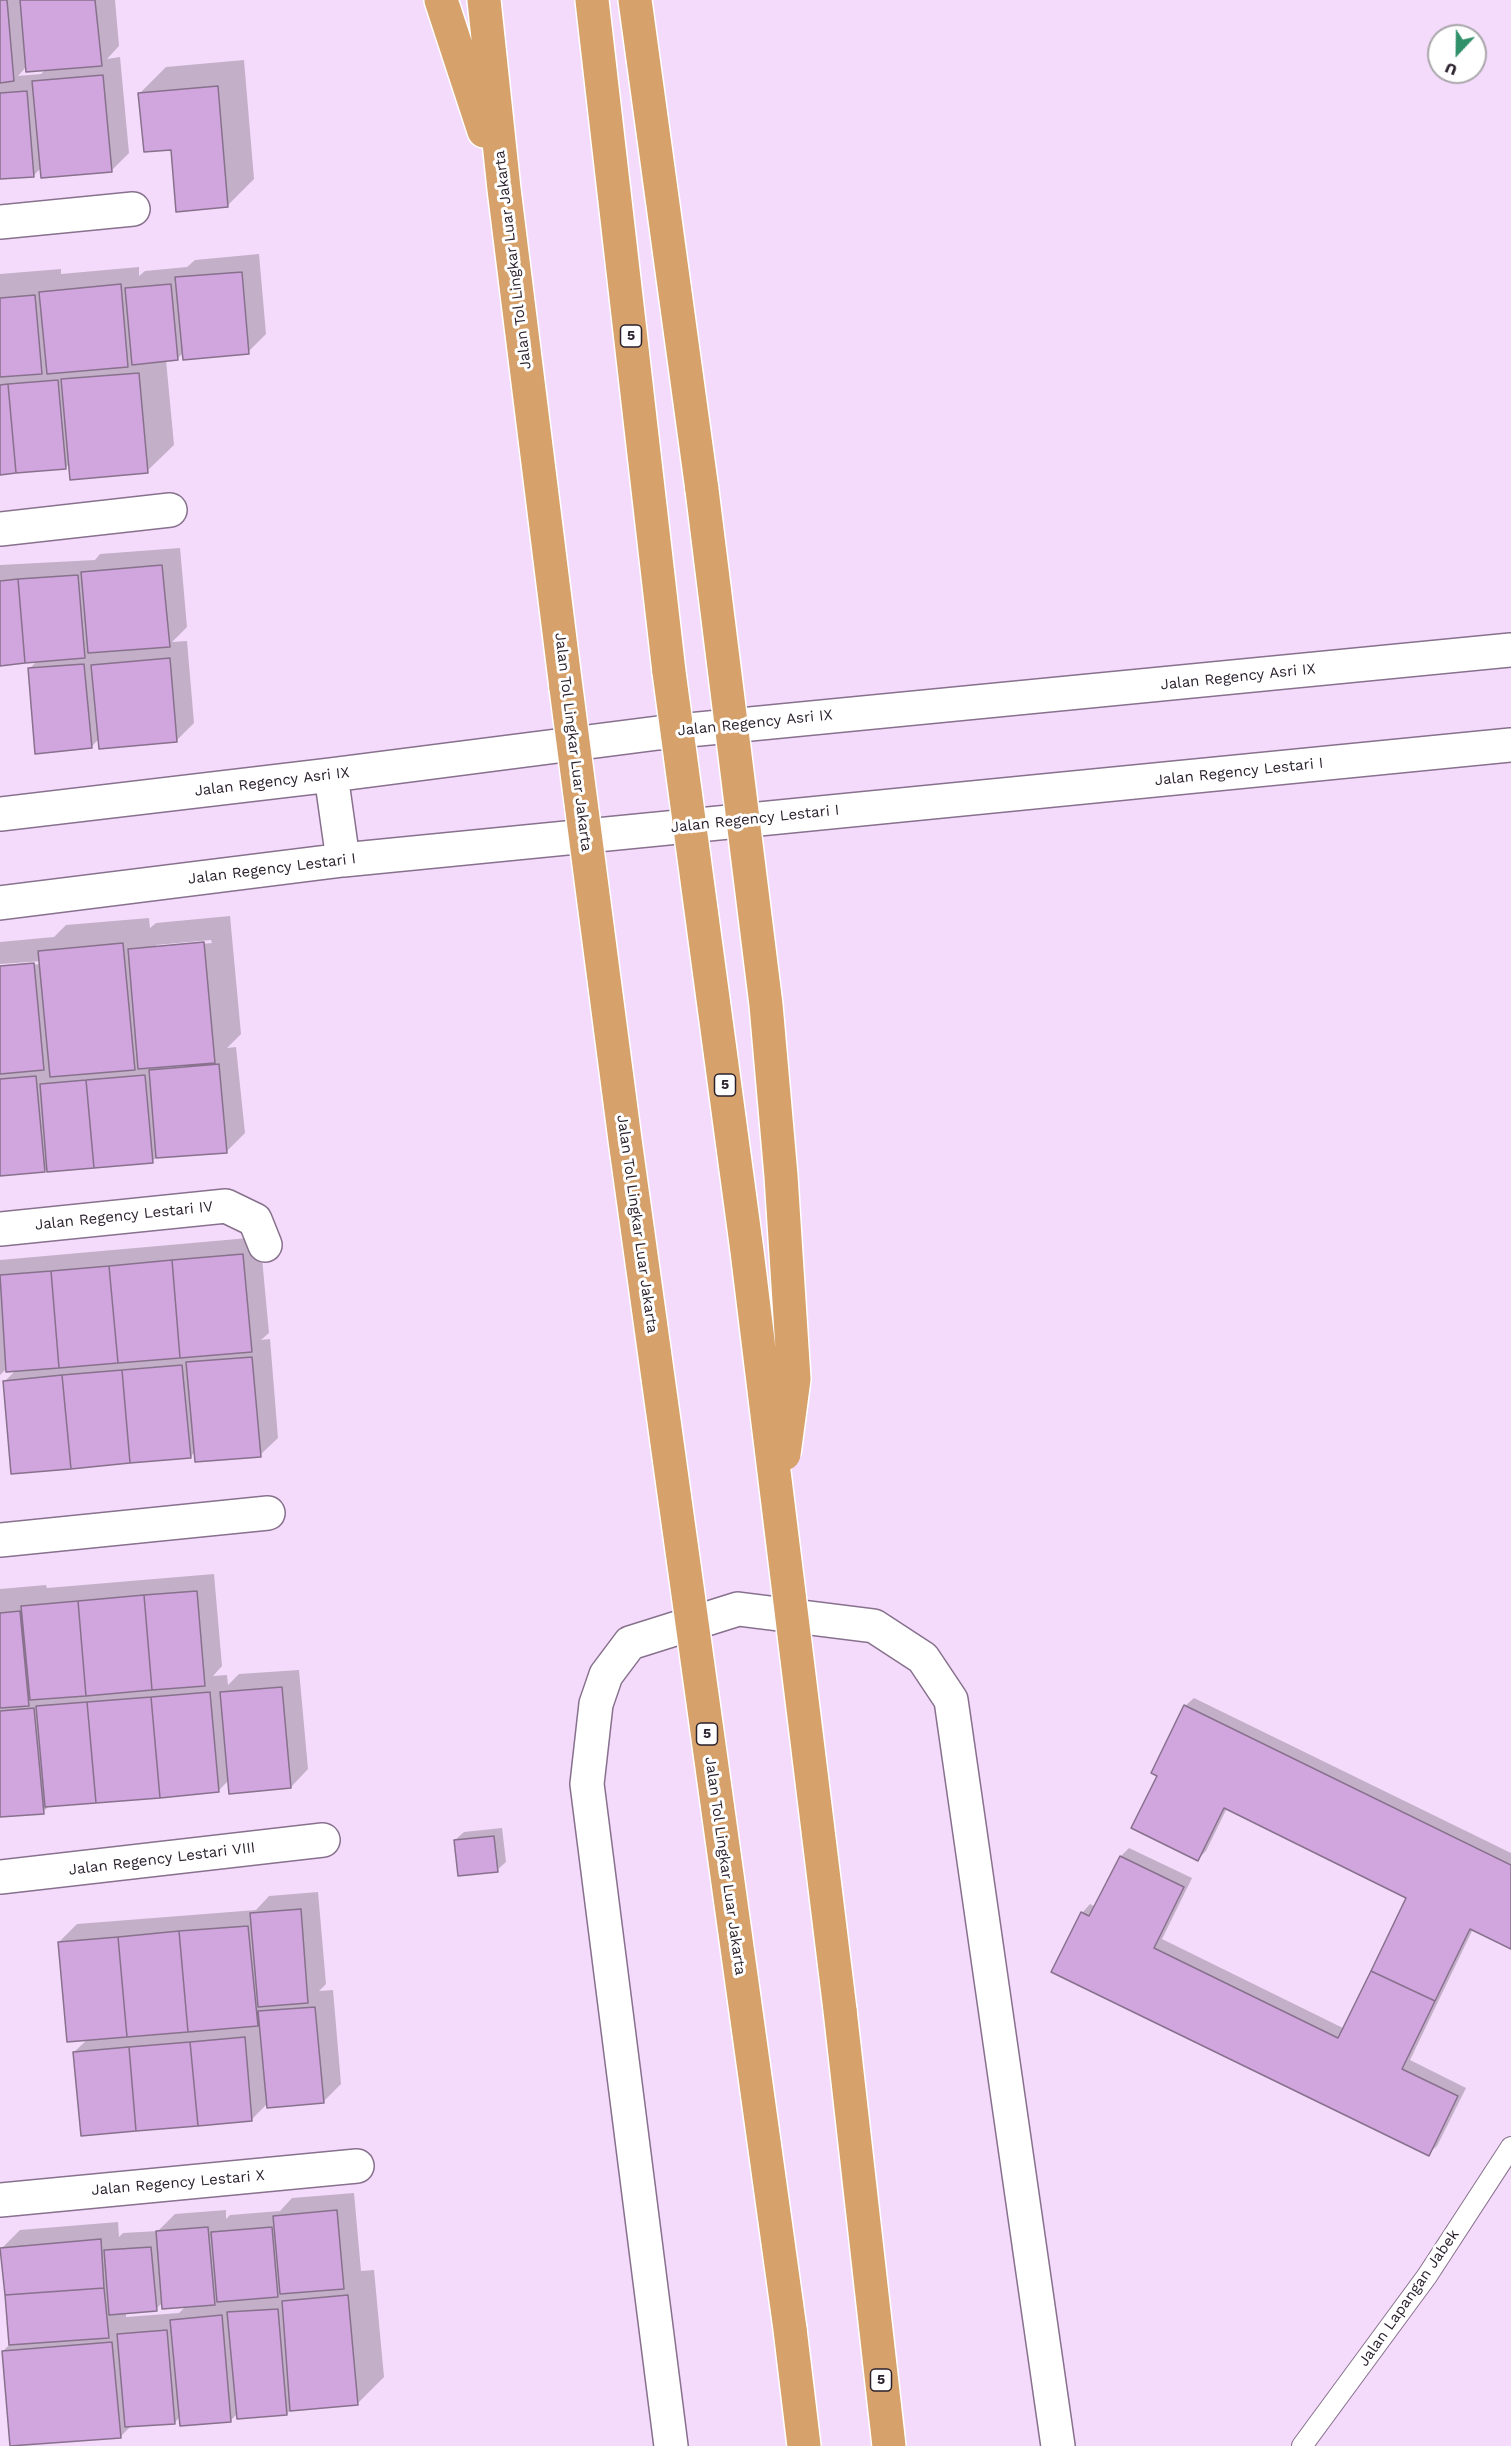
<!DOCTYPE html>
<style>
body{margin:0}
#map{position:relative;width:1511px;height:2446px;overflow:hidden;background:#f4dbfb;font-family:"Work Sans",sans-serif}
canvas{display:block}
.north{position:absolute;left:1427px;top:24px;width:60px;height:60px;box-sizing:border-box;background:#fff;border:2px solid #aaa7ab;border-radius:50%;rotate:202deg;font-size:16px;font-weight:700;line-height:24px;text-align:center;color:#2b222e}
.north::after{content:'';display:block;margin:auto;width:21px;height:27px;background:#2f906a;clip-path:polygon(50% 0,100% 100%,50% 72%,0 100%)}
</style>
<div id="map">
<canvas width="1511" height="2446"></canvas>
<div class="north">U</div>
</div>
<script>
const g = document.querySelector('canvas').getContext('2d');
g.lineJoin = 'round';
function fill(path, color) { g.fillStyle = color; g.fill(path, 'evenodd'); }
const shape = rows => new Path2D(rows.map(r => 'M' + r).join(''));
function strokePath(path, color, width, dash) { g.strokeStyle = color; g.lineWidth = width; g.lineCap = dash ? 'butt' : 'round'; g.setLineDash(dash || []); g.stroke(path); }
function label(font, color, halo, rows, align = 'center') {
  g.font = font + ' "Work Sans",sans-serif'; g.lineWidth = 6; g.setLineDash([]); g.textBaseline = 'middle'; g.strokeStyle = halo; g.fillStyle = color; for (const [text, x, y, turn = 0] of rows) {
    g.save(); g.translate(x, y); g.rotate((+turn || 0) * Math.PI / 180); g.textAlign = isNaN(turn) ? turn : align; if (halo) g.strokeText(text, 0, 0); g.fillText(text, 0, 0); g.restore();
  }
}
fill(shape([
 [0,0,115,0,119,46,107,59,120,57,129,153,111,171,41,168,34,175,0,178],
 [27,66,46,69,41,74,18,76],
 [244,60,254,179,227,206,172,149,139,94,166,67],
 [259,254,266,334,248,352,184,352,177,359,166,360,174,445,147,471,70,463,65,468,0,473,0,274,61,269,61,274,139,267,139,276,145,271,187,267,195,260],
 [180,548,187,627,172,642,187,641,194,723,176,741,99,739,91,747,29,669,37,661,0,664,0,565,95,560,100,554],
 [230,916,241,1034,227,1048,236,1047,245,1133,227,1151,157,1157,152,1161,48,1167,44,1171,0,1175,0,967,42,964,42,961,0,964,0,942,54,937,66,925,149,918,150,928,156,923],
 [211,940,212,943,156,948,156,945],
 [260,1237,269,1333,261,1340,270,1339,278,1438,260,1455,195,1452,190,1457,5,1381,16,1370,7,1368,0,1375,0,1260],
 [214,1574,222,1666,213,1676,227,1675,228,1685,239,1674,299,1670,308,1769,291,1787,229,1780,218,1791,50,1805,43,1812,0,1816,0,1589,46,1585,47,1588],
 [1194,1698,1511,1853,1511,1948,1473,1929,1410,2060,1466,2088,1437,2146,1428,2154,1082,1913,1090,1904,1096,1907,1121,1856,1129,1848,1192,1878,1162,1939,1345,2029,1408,1897,1227,1808,1206,1851,1198,1859,1159,1775,1185,1706],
 [502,1828,506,1862,497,1870,455,1840,464,1832],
 [318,1892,326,1984,319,1991,333,1990,341,2084,323,2102,268,2103,251,2120,74,2052,88,2039,59,1942,77,1924,256,1910,269,1896],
 [354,2193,361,2271,374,2270,384,2377,357,2404,291,2409,287,2414,238,2413,231,2420,180,2417,175,2422,131,2426,120,2437,3,2351,10,2344,2,2248,20,2230,118,2222,119,2237,123,2233,158,2231,175,2214,226,2210,226,2219,230,2215,280,2211,292,2198],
 [163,2302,186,2306,179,2313,126,2317,126,2312,156,2309]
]), '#0003');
const building = shape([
 [0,0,7,0,14,81,0,83,0,0],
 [20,0,95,0,102,66,26,72,20,0],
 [103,75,112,172,41,178,32,81,103,75],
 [218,86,228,207,176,212,171,150,144,152,138,93,218,86],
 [27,91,34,177,0,179,0,93,27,91],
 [242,272,249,354,183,360,175,277,242,272],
 [121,284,128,367,47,374,39,292,121,284],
 [171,284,178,360,132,365,125,288,171,284],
 [35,295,42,374,0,377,0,298,35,295],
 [139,373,148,473,70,480,61,379,139,373],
 [58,380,66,469,16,473,8,384,58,380],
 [8,384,16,473,0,475,0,385,8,384],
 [162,565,170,647,88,653,81,572,162,565],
 [78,575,85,658,25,663,18,579,78,575],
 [18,579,25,663,0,666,0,581,18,579],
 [170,658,177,742,99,749,91,665,170,658],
 [84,664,92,748,35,754,28,668,84,664],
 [204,942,215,1063,138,1069,128,949,204,942],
 [123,943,135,1070,50,1077,38,951,123,943],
 [34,963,44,1070,0,1074,0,966,34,963],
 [219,1064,227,1153,156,1158,149,1070,219,1064],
 [145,1075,153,1163,94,1168,86,1080,145,1075],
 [36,1076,45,1172,0,1176,0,1079,36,1076],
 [86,1080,94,1168,47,1172,40,1084,86,1080],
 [243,1254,252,1352,180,1358,172,1260,243,1254],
 [172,1260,180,1358,118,1363,109,1266,172,1260],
 [109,1266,118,1363,59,1368,51,1271,109,1266],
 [51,1271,59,1368,6,1372,0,1275,51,1271],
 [252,1357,261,1457,195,1462,186,1362,252,1357],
 [182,1365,191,1458,130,1463,122,1370,182,1365],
 [122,1370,130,1463,71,1469,62,1375,122,1370],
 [62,1375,71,1469,11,1474,3,1381,62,1375],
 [197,1591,205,1686,152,1690,144,1595,197,1591],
 [144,1595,152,1690,86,1696,78,1601,144,1595],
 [78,1601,86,1696,30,1700,21,1606,78,1601],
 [20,1611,29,1706,0,1708,0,1613,20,1611],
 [282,1687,291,1788,229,1794,220,1692,282,1687],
 [210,1692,219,1792,160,1798,151,1697,210,1692],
 [151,1697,160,1798,96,1803,87,1702,151,1697],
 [87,1702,96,1803,45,1807,36,1706,87,1702],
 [1184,1705,1511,1865,1511,1949,1470,1929,1435,2001,1371,1971,1406,1898,1224,1808,1198,1861,1131,1828,1157,1776,1151,1773,1184,1705],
 [34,1708,44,1814,0,1817,0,1711,34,1708],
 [494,1836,498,1872,458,1876,454,1840,494,1836],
 [1120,1856,1184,1887,1154,1948,1338,2038,1371,1971,1435,2001,1402,2069,1458,2096,1429,2156,1051,1972,1081,1912,1089,1916,1120,1856],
 [301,1909,308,2003,258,2007,250,1913,301,1909],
 [248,1926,258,2026,188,2032,179,1931,248,1926],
 [179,1931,188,2032,127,2037,118,1937,179,1931],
 [118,1937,127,2037,67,2042,58,1942,118,1937],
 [315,2007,324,2103,267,2108,258,2011,315,2007],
 [245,2037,252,2121,198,2126,190,2042,245,2037],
 [190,2042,198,2126,136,2131,129,2047,190,2042],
 [129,2047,136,2131,81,2136,73,2052,129,2047],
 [337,2210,344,2289,280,2294,273,2216,337,2210],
 [208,2227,215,2305,162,2309,156,2231,208,2227],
 [272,2227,278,2297,217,2302,211,2232,272,2227],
 [101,2239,104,2288,5,2295,0,2248,101,2239],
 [151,2247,157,2311,109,2315,104,2250,151,2247],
 [104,2288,109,2338,9,2345,5,2295,104,2288],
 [348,2295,358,2405,290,2411,282,2301,348,2295],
 [278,2309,287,2415,237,2419,227,2312,278,2309],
 [222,2315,231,2422,180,2426,170,2320,222,2315],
 [167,2330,175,2424,125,2427,117,2334,167,2330],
 [112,2342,121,2438,10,2446,2,2351,112,2342]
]);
fill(building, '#d1a5dd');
strokePath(building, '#87718d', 1.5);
const lane = shape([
 [1302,2446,1427,2276,1511,2147]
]);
const street = shape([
 [0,222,133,209],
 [0,529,170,510],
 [331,775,343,860],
 [0,814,331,775,658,733,1511,650],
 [0,903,343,860,1511,745],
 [0,1229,226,1206,255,1220,265,1245],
 [0,1540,268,1513],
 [0,1877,323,1840],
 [0,2200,357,2166],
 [671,2446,587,1784,596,1704,606,1675,630,1643,738,1609,874,1626,923,1658,951,1700,1058,2446]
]);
const highway = shape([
 [441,0,484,131],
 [484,0,504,189,566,688],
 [592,0,669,672],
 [635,0,702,490],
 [840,2010,889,2446],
 [790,2329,804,2446]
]);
strokePath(lane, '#87718d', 22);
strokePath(street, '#87718d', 36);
strokePath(highway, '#fff', 36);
strokePath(lane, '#fff', 20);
strokePath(street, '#fff', 33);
strokePath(highway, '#d6a16a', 33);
const highwayBridge = shape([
 [702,490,766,1005,781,1176,794,1379,784,1454],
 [669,672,747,1251,840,2010],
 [566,688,625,1140,790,2329]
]);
strokePath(highwayBridge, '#fff', 36, []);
strokePath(highwayBridge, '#d6a16a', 33);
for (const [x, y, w] of [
 [631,336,21],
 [725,1085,21],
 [707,1734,21],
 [881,2380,21]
]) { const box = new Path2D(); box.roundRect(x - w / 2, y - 11, w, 22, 4.5); g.fillStyle = '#fff'; g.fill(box); strokePath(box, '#2b222e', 1.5); }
label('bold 14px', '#2b222e', null, [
 ["5",631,336],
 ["5",725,1085],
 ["5",707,1734],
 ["5",881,2380]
]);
label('15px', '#2b222e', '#fff', [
 ["Jalan Tol Lingkar Luar Jakarta",513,260,-97],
 ["Jalan Regency Asri IX",1238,677,-6],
 ["Jalan Regency Asri IX",755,723,-6],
 ["Jalan Tol Lingkar Luar Jakarta",573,742,83],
 ["Jalan Regency Lestari I",1239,772,-6],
 ["Jalan Regency Asri IX",272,782,-7],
 ["Jalan Regency Lestari I",755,819,-6],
 ["Jalan Regency Lestari I",272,869,-7],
 ["Jalan Regency Lestari IV",124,1216,-6],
 ["Jalan Tol Lingkar Luar Jakarta",637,1224,82],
 ["Jalan Regency Lestari VIII",162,1859,-7],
 ["Jalan Tol Lingkar Luar Jakarta",725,1866,82],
 ["Jalan Regency Lestari X",178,2183,-5],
 ["Jalan Lapangan Jabek",1409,2298,-55]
]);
</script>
